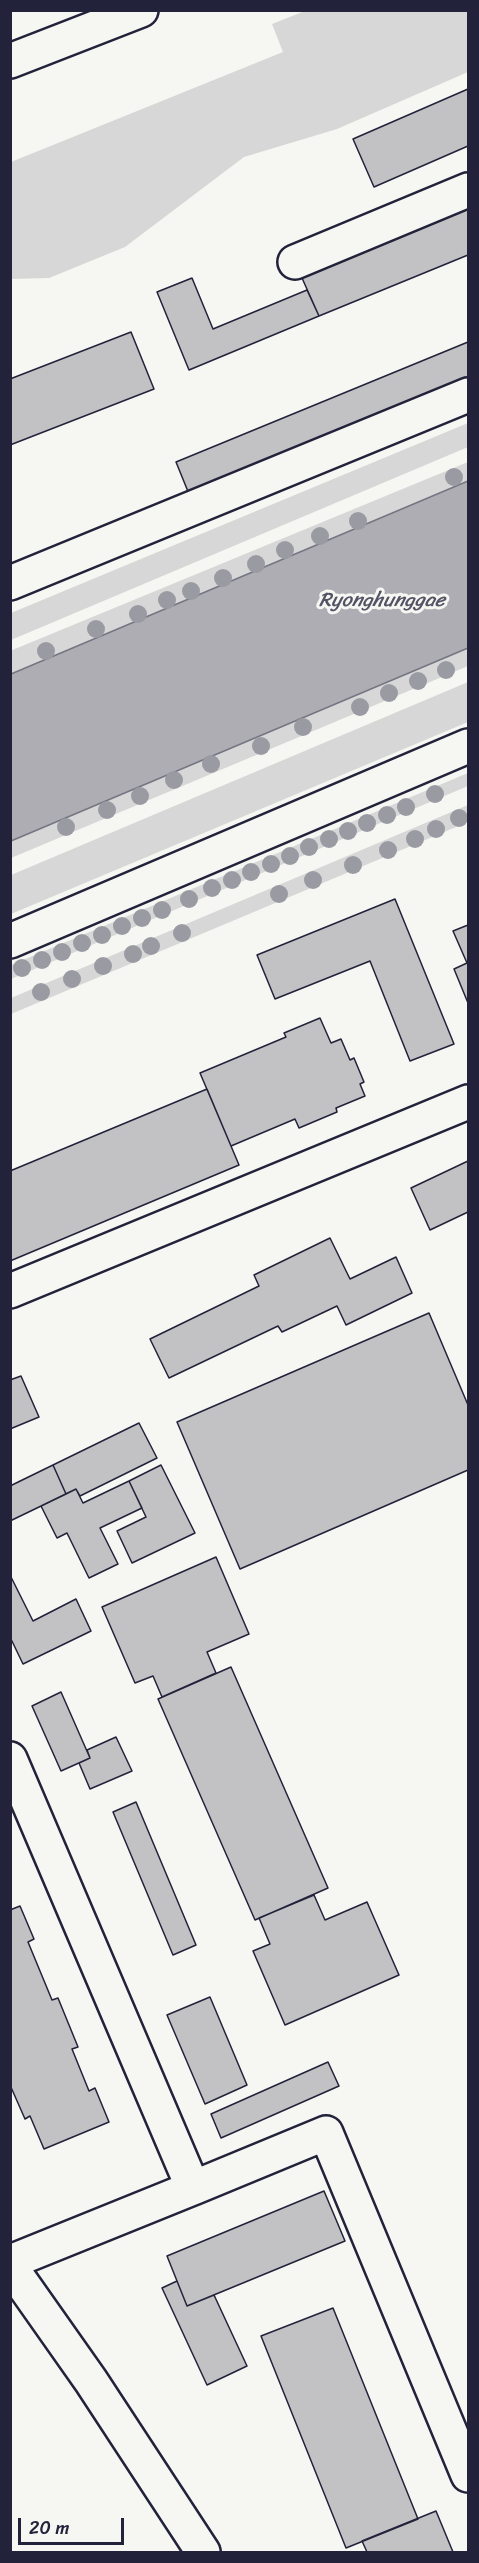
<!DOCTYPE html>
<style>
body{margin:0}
#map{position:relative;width:479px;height:2563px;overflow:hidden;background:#f6f6f2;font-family:Sriracha,sans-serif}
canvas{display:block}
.frame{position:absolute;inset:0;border:12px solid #22223b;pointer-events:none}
.scale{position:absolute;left:18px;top:2518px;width:106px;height:27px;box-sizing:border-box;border:3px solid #22223b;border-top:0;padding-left:8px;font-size:18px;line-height:21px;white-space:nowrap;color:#22223b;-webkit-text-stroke:4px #f6f6f2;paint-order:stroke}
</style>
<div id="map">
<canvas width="479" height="2563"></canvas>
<div class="frame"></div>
<div class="scale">20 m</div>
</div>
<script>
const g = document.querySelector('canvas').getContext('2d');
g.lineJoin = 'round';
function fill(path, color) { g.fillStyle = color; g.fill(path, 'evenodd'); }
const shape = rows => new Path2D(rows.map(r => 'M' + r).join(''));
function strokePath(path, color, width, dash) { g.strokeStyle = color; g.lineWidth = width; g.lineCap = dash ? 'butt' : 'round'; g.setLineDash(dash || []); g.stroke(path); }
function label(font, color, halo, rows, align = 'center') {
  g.font = font + ' Sriracha,sans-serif'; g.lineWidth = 6; g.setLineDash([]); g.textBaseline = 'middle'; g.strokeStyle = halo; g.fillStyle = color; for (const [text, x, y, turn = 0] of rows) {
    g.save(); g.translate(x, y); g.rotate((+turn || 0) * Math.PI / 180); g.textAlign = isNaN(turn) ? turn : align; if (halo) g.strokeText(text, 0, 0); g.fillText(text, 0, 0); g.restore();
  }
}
fill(shape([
 [305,11,468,11,468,72,337,129,244,157,125,247,49,278,11,279,11,162,283,52,272,24],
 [468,423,468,447,11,640,11,613],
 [468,462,468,481,11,674,10,651],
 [468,648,468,666,11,858,11,841],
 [468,682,468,722,11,914,11,875],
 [468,773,468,786,11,979,11,965],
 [468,805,468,822,11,1014,11,998]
]), '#d7d7d7');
const water = shape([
 [468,481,468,648,11,841,11,674,468,481]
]);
fill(water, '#adadb3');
strokePath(water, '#757583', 1.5);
const building = shape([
 [468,89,468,146,374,187,353,139,468,89],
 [468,209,468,255,319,316,302,278,468,209],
 [192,278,213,329,307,290,319,316,189,370,157,292,192,278],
 [131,332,154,389,10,445,10,379,131,332],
 [468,342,468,379,189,494,176,462,468,342],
 [395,899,454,1044,410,1061,370,961,275,999,257,955,395,899],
 [468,925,468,1003,454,969,467,963,453,931,468,925],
 [320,1018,331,1043,341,1039,350,1060,354,1058,364,1082,360,1084,365,1096,336,1108,337,1112,299,1128,295,1119,231,1146,200,1073,286,1037,284,1033,320,1018],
 [207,1089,239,1165,10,1261,10,1171,207,1089],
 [468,1161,468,1212,430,1230,411,1188,468,1161],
 [330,1238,350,1279,396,1257,412,1293,346,1325,337,1306,282,1332,278,1326,169,1378,150,1339,259,1286,254,1275,330,1238],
 [429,1313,468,1405,468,1470,240,1569,177,1422,429,1313],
 [21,1376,39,1417,10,1429,10,1380,21,1376],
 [139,1423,157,1458,80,1496,76,1489,66,1494,53,1465,139,1423],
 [53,1465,66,1494,10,1521,10,1486,53,1465],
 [161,1465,195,1533,132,1563,117,1531,146,1517,129,1481,161,1465],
 [129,1481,142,1508,100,1528,118,1564,89,1578,67,1533,57,1538,41,1506,76,1489,83,1503,129,1481],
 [216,1557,249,1634,207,1652,216,1673,162,1697,153,1676,135,1683,102,1607,216,1557],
 [10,1575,33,1621,76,1599,91,1631,23,1664,10,1637,10,1575],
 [231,1667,328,1888,255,1920,158,1699,231,1667],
 [61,1692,90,1758,61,1771,32,1706,61,1692],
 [116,1737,132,1771,90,1789,79,1763,90,1758,87,1750,116,1737],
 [136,1802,196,1945,173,1955,113,1812,136,1802],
 [314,1895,325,1920,367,1902,399,1975,285,2025,253,1951,270,1944,259,1918,314,1895],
 [20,1906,34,1939,28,1942,52,2000,58,1998,78,2047,72,2049,89,2091,95,2088,109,2122,44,2149,30,2116,25,2119,10,2085,10,1910,20,1906],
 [210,1997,247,2085,205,2104,167,2015,210,1997],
 [328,2062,339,2086,221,2138,211,2114,328,2062],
 [324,2191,345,2241,187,2306,167,2256,324,2191],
 [177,2281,187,2306,214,2295,247,2366,207,2385,162,2288,177,2281],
 [333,2308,418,2519,346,2548,261,2336,333,2308],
 [436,2511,453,2552,367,2552,362,2541,436,2511]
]);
fill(building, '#c2c2c4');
strokePath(building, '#22223b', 1.5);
const minor = shape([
 [10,61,141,10],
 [295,262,468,190],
 [10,583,468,395],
 [10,941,468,746],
 [10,1291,468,1102],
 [10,1759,193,2188,326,2133,468,2475],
 [10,2262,193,2188],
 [10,2266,91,2381,203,2552]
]);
strokePath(minor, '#22223b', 38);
strokePath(minor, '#f6f6f2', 33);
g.fillStyle = '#9a9aa3';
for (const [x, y] of [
 [454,477],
 [358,521],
 [320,536],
 [285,550],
 [256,564],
 [223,578],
 [191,591],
 [167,600],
 [138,614],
 [96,629],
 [46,651],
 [446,670],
 [418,681],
 [389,693],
 [360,707],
 [303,727],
 [261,746],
 [211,764],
 [174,780],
 [435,794],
 [140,796],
 [406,807],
 [107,810],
 [387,815],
 [459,818],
 [367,823],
 [66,827],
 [436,829],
 [348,831],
 [329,839],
 [415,839],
 [309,847],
 [388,850],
 [290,856],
 [271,864],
 [353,865],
 [251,872],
 [232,880],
 [313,880],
 [212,888],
 [279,894],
 [189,899],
 [162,910],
 [142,918],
 [122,926],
 [182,933],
 [102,935],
 [82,943],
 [151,946],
 [62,952],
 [133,954],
 [42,960],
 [103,966],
 [22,968],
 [72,979],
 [41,992]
]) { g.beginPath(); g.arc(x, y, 9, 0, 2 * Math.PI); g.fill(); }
label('italic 20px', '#535365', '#f6f6f2', [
 ["Ryonghunggae",382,601]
]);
</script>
